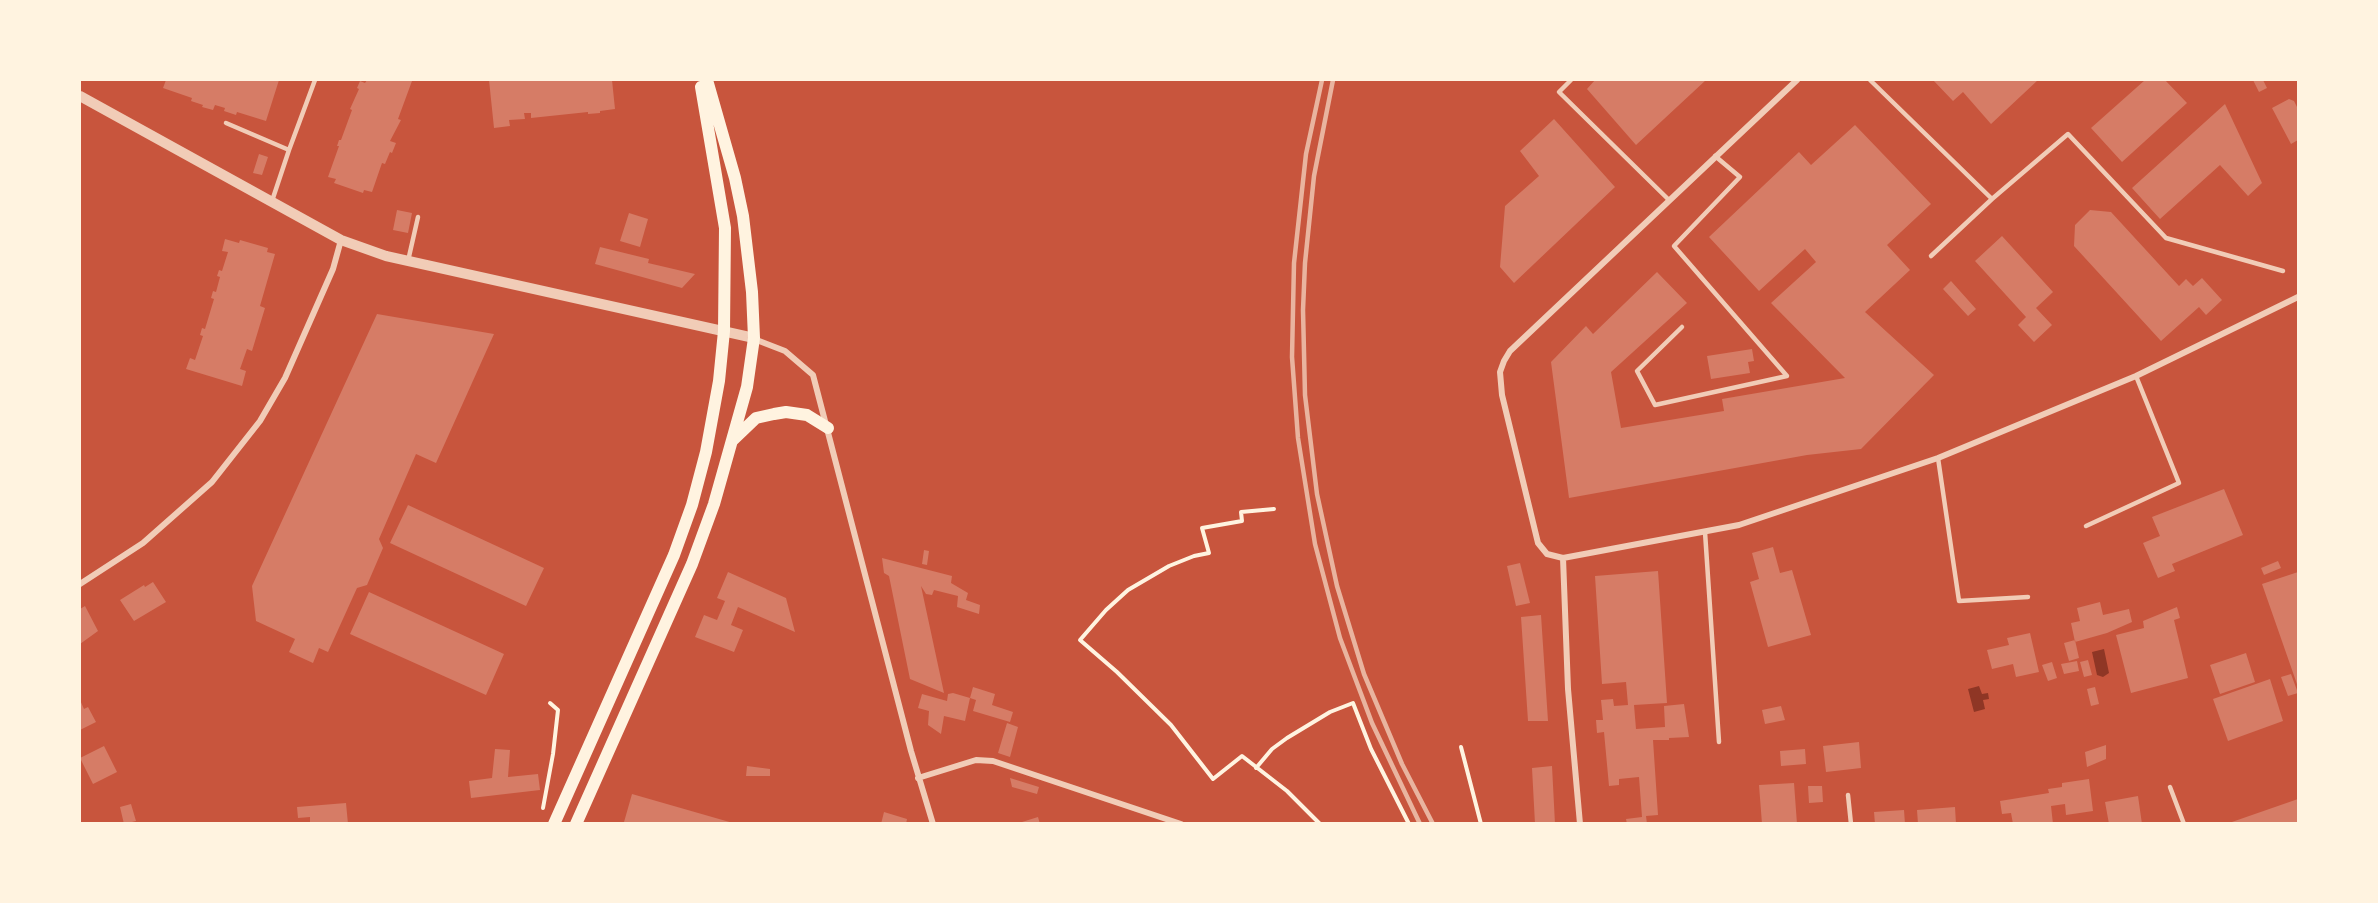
<!DOCTYPE html>
<style>
body{margin:0}
#map{position:relative;width:2378px;height:903px;overflow:hidden;background:#c8553d;font-family:Rubik,sans-serif}
canvas{display:block}
.frame{position:absolute;inset:0;border:81px solid #fff3e0;pointer-events:none}
</style>
<div id="map">
<canvas width="2378" height="903"></canvas>
<div class="frame"></div>
</div>
<script>
const g = document.querySelector('canvas').getContext('2d');
g.lineJoin = 'round';
function fill(path, color) { g.fillStyle = color; g.fill(path, 'evenodd'); }
const shape = rows => new Path2D(rows.map(r => 'M' + r).join(''));
function strokePath(path, color, width, dash) { g.strokeStyle = color; g.lineWidth = width; g.lineCap = dash ? 'butt' : 'round'; g.setLineDash(dash || []); g.stroke(path); }
fill(shape([
 [2104,649,2109,673,2103,677,2097,675,2092,652],
 [1979,686,1982,694,1988,693,1989,699,1983,700,1985,709,1974,712,1968,689]
]), '#8f3625');
fill(shape([
 [166,80,279,80,266,121,237,112,236,115,224,111,225,108,215,105,213,110,202,107,203,105,191,101,192,98,163,88],
 [367,80,412,81,398,119,401,120,390,141,396,143,392,153,390,152,385,164,382,163,372,192,364,190,363,193,334,183,336,179,328,177,339,146,337,146,339,140,341,140,352,110,350,109,359,89,357,88,360,81,365,83],
 [489,80,612,80,615,109,600,111,600,113,588,114,588,112,531,118,531,113,524,113,525,119,509,120,510,126,494,128],
 [1595,80,1706,80,1636,145,1587,89],
 [1933,80,2038,80,1991,124,1963,92,1953,101],
 [2145,80,2165,80,2187,103,2122,162,2091,128],
 [2253,80,2263,80,2267,88,2259,92],
 [2289,99,2294,101,2298,109,2298,140,2291,144,2272,108],
 [2225,104,2262,183,2248,196,2220,165,2160,219,2132,188],
 [1554,119,1615,187,1514,283,1500,267,1505,206,1539,176,1520,151],
 [1855,125,1931,204,1887,245,1910,270,1865,312,1934,375,1861,449,1807,455,1569,498,1551,362,1586,326,1593,334,1657,272,1687,303,1611,372,1621,428,1724,411,1722,399,1845,378,1771,303,1816,262,1805,249,1759,291,1709,237,1799,152,1811,165],
 [259,154,268,157,262,175,253,173],
 [397,210,412,213,408,233,393,230],
 [2090,210,2111,212,2179,286,2186,279,2193,286,2202,278,2222,300,2206,315,2199,307,2161,341,2074,246,2075,225],
 [629,213,648,219,640,247,620,241],
 [2002,236,2053,292,2036,308,2052,325,2034,342,2018,325,2026,317,1975,261],
 [225,239,239,243,240,240,268,248,267,252,275,254,260,306,265,308,252,351,247,349,240,369,246,371,242,386,186,369,190,358,195,360,203,336,200,335,202,328,205,329,214,299,211,298,213,291,216,292,220,277,217,276,219,270,222,271,228,252,222,251],
 [600,247,649,259,648,263,695,274,682,288,595,264],
 [1951,281,1976,309,1968,316,1943,289],
 [377,314,494,334,436,463,416,454,379,539,383,548,367,585,357,588,328,652,319,648,313,663,289,652,295,639,256,621,252,586],
 [1752,349,1754,361,1748,362,1750,373,1711,379,1707,356],
 [2224,489,2243,535,2172,564,2175,571,2158,578,2143,543,2160,536,2152,517],
 [408,505,544,568,526,606,390,543],
 [1773,547,1780,573,1792,570,1811,635,1768,647,1750,582,1759,579,1752,553],
 [924,550,929,551,927,565,922,564],
 [882,558,952,576,951,583,968,593,966,600,980,605,979,614,957,607,958,596,934,590,932,595,926,594,921,586,944,693,910,679,889,576,884,573],
 [2278,561,2281,568,2264,575,2261,568],
 [1520,563,1530,603,1516,606,1507,566],
 [1658,571,1667,703,1634,705,1636,729,1665,727,1664,706,1684,704,1689,737,1669,738,1669,740,1653,740,1658,815,1646,816,1647,824,1627,824,1626,819,1642,817,1639,777,1619,779,1619,785,1609,786,1604,732,1597,733,1596,720,1603,720,1601,700,1613,699,1614,706,1628,705,1626,682,1602,684,1595,576],
 [728,572,786,598,795,632,738,607,731,625,743,630,734,652,695,637,704,615,717,620,725,601,717,598],
 [2298,572,2298,687,2262,584],
 [153,582,166,602,134,621,120,600,144,585,145,587],
 [369,592,504,654,486,695,350,634],
 [2100,602,2103,615,2129,609,2132,622,2107,633,2075,642,2071,623,2080,621,2077,608],
 [85,606,98,631,80,644,80,609],
 [2177,607,2180,618,2174,620,2188,678,2131,693,2116,635,2144,628,2143,621],
 [1541,615,1548,721,1528,721,1521,617],
 [2030,633,2039,672,2016,677,2013,664,1992,669,1987,650,2009,645,2007,638],
 [2075,640,2079,658,2069,661,2064,643],
 [2246,653,2255,682,2220,694,2210,665],
 [2088,660,2092,675,2084,677,2080,662],
 [2077,661,2079,671,2064,674,2061,664],
 [2052,662,2057,678,2048,681,2042,665],
 [2291,674,2298,693,2288,696,2281,677],
 [2270,679,2283,721,2228,741,2213,699],
 [973,687,995,694,992,705,1013,712,1010,722,973,711,976,700,970,698,965,721,944,716,941,734,928,725,929,711,918,708,922,694,947,701,948,694,953,693,970,698],
 [2095,687,2099,704,2091,706,2087,689],
 [80,700,84,709,88,707,96,722,80,730],
 [1781,706,1785,720,1765,724,1762,710],
 [1007,723,1018,727,1010,757,998,753],
 [1859,742,1861,768,1826,772,1823,746],
 [2106,745,2106,759,2087,767,2085,752],
 [104,746,117,772,93,784,80,758],
 [495,749,510,750,508,777,538,774,540,790,471,798,469,781,492,778],
 [1805,749,1806,764,1781,766,1780,751],
 [747,766,770,769,770,776,746,776],
 [1552,766,1555,824,1535,824,1532,768],
 [1010,778,1039,787,1037,794,1012,787],
 [2089,779,2093,811,2066,815,2065,804,2051,806,2053,824,2013,824,2011,813,2002,814,2000,801,2049,793,2048,789,2062,787,2062,783],
 [1794,783,1797,824,1762,824,1759,785],
 [1808,786,1822,786,1823,802,1809,803],
 [632,794,733,823,733,824,624,822],
 [2138,796,2142,824,2109,824,2105,802],
 [2298,799,2298,824,2229,824,2229,823],
 [346,803,348,824,310,824,310,817,298,818,297,807],
 [131,804,136,821,124,824,120,807],
 [1955,807,1956,824,1918,824,1917,810],
 [1904,810,1905,824,1875,824,1874,812],
 [884,812,907,819,906,824,881,824],
 [1038,817,1040,824,1023,824,1022,822]
]), '#d67c66');
strokePath(shape([
 [1274,509,1241,512,1242,521,1202,528,1209,553,1194,556,1169,566,1128,590,1106,610,1080,640,1117,672,1171,725,1213,779,1242,756,1287,791,1320,824],
 [1461,747,1481,824],
 [1256,768,1272,749,1287,738,1330,712,1353,703,1371,749,1409,824],
 [543,808,553,754,558,710,550,703]
]), '#fff3e0', 4);
strokePath(shape([
 [1571,80,1559,92,1669,200],
 [1870,80,1992,199,2068,134,2166,238,2283,271],
 [226,123,289,150,272,201],
 [289,150,315,80],
 [1931,256,1992,199],
 [408,261,418,217],
 [1682,327,1637,371,1655,405,1787,376,1674,246,1740,177,1715,156],
 [1938,458,1959,601,2028,597],
 [2086,526,2179,483,2136,376],
 [1705,532,1719,742],
 [2170,787,2184,824],
 [1848,795,1851,824]
]), '#f1ccb7', 4.5);
strokePath(shape([
 [1797,80,1510,351,1504,361,1500,372,1502,395,1538,543,1547,554,1563,558,1739,525,1938,458,2136,376,2298,297],
 [754,339,785,351,813,375,911,751,933,824],
 [1563,558,1568,689,1580,824],
 [80,584,143,543,212,482,260,421,285,378,333,269,341,240],
 [918,778,976,760,993,761,1181,824]
]), '#f1ccb7', 6);
strokePath(shape([
 [80,96,341,240,386,256,754,338]
]), '#f1ccb7', 10);
strokePath(shape([
 [733,440,756,418,774,414,786,412,807,415,828,428],
 [554,824,674,555,692,505,706,452,719,381,724,331,725,228,701,87],
 [576,824,692,564,714,504,747,387,754,338,752,292,743,216,735,178,707,80]
]), '#fff3e0', 12);
strokePath(shape([
 [1322,80,1306,154,1294,263,1292,357,1298,438,1315,544,1340,638,1372,723,1420,824],
 [1333,80,1314,176,1305,263,1303,310,1305,395,1317,494,1337,586,1364,674,1402,764,1433,824]
]), '#e9b49f', 4.5);
</script>
